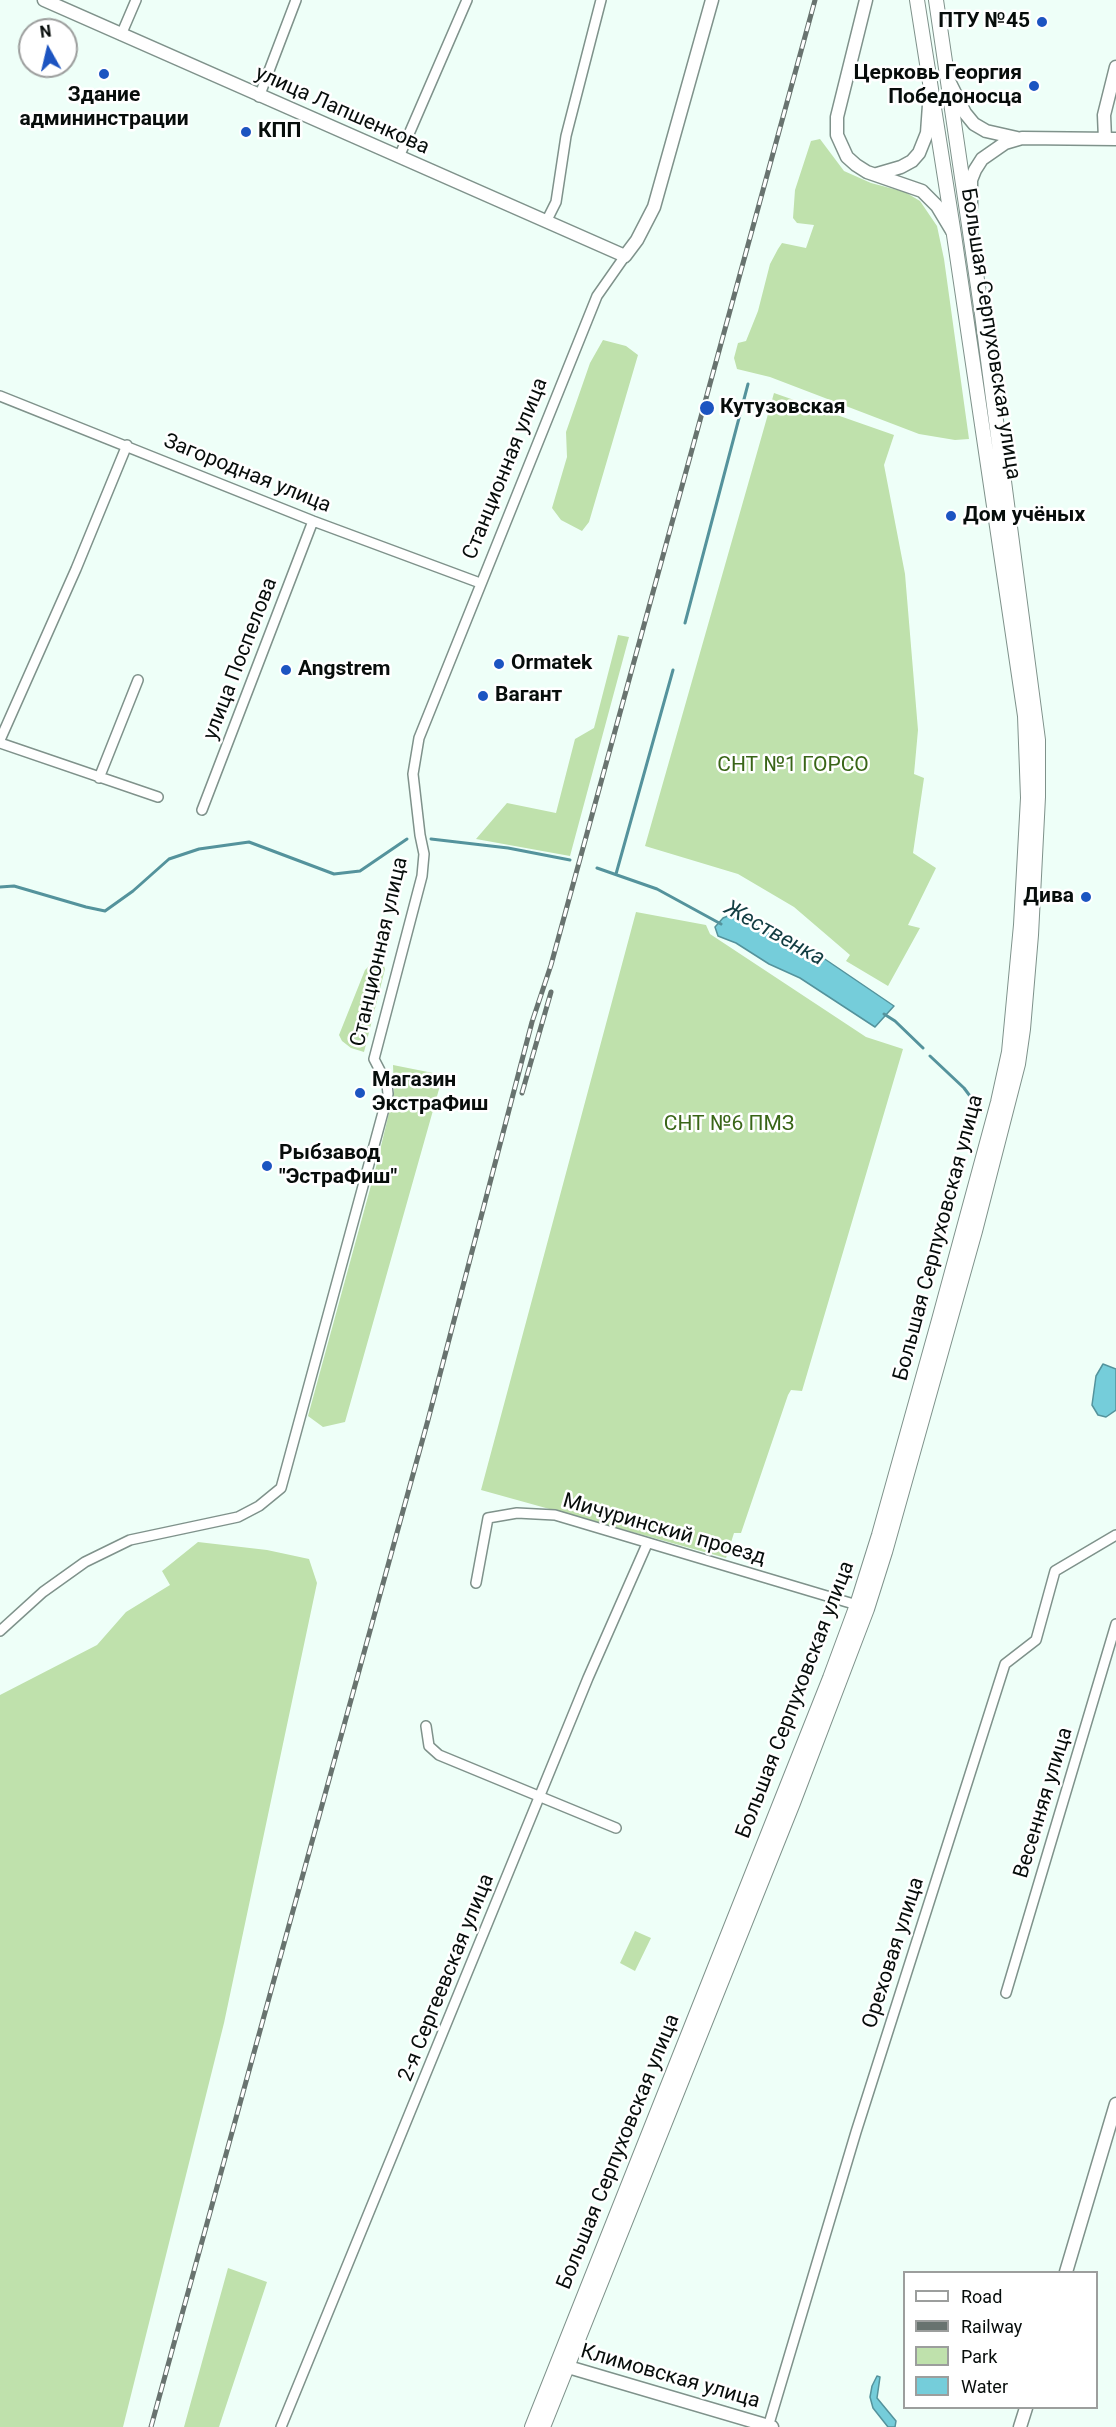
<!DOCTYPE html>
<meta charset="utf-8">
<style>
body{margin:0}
#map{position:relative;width:1116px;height:2427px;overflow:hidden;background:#eefff8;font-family:Roboto,sans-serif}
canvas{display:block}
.legend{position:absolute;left:903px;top:2271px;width:195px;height:138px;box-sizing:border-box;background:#fff;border:2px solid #9c9e9d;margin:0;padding:8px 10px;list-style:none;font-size:18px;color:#070d0b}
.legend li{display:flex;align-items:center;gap:12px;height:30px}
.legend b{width:30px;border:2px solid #9c9e9d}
.north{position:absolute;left:18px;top:18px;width:60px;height:60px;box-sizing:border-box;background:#fff;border:2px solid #9c9e9d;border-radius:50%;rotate:352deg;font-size:16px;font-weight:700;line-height:24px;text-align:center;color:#070d0b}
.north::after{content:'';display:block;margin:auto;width:21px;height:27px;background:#1c54c1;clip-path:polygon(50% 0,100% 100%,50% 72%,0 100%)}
</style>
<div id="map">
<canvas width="1116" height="2427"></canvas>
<ul class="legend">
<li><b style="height:8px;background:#fff"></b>Road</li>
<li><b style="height:8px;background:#68736f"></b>Railway</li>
<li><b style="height:16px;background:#bfe1ac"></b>Park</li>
<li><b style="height:16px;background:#75cdda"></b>Water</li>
</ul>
<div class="north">N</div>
</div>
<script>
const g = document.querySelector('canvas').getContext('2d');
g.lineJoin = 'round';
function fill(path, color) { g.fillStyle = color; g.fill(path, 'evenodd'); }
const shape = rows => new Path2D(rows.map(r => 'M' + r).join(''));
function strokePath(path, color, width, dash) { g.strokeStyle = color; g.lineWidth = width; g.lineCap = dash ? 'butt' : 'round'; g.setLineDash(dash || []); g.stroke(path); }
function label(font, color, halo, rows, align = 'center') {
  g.font = font + ' Roboto,sans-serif'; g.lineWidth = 5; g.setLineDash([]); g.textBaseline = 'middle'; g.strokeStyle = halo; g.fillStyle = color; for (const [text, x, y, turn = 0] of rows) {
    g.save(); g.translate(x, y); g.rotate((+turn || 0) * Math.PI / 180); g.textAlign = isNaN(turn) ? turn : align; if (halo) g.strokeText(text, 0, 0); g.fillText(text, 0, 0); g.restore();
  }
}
fill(shape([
 [820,139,844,171,871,183,905,192,920,201,937,226,944,259,969,439,955,440,919,434,770,377,737,369,734,358,738,343,746,341,758,311,770,264,778,249,782,243,806,248,814,225,797,223,793,218,795,190,811,141],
 [603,340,626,346,638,355,589,522,582,531,561,520,552,508,567,457,566,432,590,363],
 [774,393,894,435,884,465,905,574,918,730,914,774,924,778,913,853,936,868,908,925,920,928,888,986,846,961,850,955,794,907,738,874,645,846],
 [618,635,629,637,570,856,476,839,507,803,556,813,575,739,594,728],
 [636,912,706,925,710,934,866,1037,903,1049,802,1391,791,1390,788,1395,741,1533,734,1533,726,1558,481,1490],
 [378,963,383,963,385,969,364,1052,351,1048,342,1041,339,1035,365,970,371,964],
 [393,1065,443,1075,345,1422,323,1427,308,1416,376,1167,394,1092],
 [198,1542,267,1550,309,1559,317,1583,224,2023,123,2427,0,2427,0,1695,97,1645,126,1612,170,1585,162,1571],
 [635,1931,651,1938,635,1971,620,1963],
 [228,2268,267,2282,219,2427,184,2427]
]), '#bfe1ac');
const water = shape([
 [728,916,747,920,786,944,813,951,894,1006,875,1027,800,978,769,964,736,943,718,936,715,927,723,918,728,916],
 [1103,1364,1116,1369,1116,1410,1106,1417,1098,1415,1092,1405,1096,1376,1103,1364],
 [877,2376,880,2377,877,2398,896,2421,895,2427,888,2427,873,2408,870,2397,872,2386,877,2376]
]);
fill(water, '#75cdda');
strokePath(water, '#54939c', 1.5);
strokePath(shape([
 [685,623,748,384],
 [431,839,508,848,570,860],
 [597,868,657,889,721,924],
 [616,874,673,670],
 [0,887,14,886,86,907,105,911,133,891,169,859,199,849,249,842,334,874,360,871,407,839],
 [884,1014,895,1021,923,1048],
 [930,1056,964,1088,982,1112]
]), '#54939c', 3);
const street = shape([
 [121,35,136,0],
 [259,97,296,0],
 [399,157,467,0],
 [546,222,556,202,566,136,601,0],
 [0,396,313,521,480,583],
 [0,740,76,569,127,445],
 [0,743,158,797],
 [99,778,138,680],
 [202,810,313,521],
 [476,1583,488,1518,517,1513,555,1515,857,1605],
 [0,1631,43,1592,85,1562,130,1540,238,1517,259,1506,281,1488,388,1094,387,1084,374,1059,422,876,424,854,420,835,413,774,419,738,597,296,625,256],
 [426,1726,429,1746,439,1755,616,1828],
 [1006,1993,1116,1624],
 [281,2427,588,1678,647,1544],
 [768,2427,856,2132,1005,1664,1036,1640,1055,1571,1116,1535]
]);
const secondary = shape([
 [44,0,625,256,637,240,654,207,712,0],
 [866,0,837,117,837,135,847,157,856,165,867,172,922,191,937,206,952,231],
 [950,83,965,113,974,124,986,131,1017,138],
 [1105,139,1104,115,1116,67],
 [877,174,901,167,912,161,919,153,927,133,929,105],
 [971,207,971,180,975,170,982,159,1005,143,1022,138,1116,139],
 [1066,2272,1116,2104],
 [558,2364,772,2427],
 [1020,2427,1026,2408]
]);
const primary = shape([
 [532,2427,830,1678,857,1605,879,1535,939,1320,998,1102,1009,1052,1021,925,1028,798,1025,716,954,235,917,0],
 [543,2427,793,1803,867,1609,885,1552,975,1231,1018,1064,1023,1029,1031,935,1038,797,1038,740,982,314,936,0]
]);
strokePath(street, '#7f928b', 12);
strokePath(secondary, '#7f928b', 15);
strokePath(primary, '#7f928b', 16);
strokePath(street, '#fff', 9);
strokePath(secondary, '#fff', 12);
strokePath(primary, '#fff', 14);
const rail = shape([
 [522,1093,551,992],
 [151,2427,428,1420,532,1022,551,965,815,0]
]);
strokePath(rail, '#68736f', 5);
strokePath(rail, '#fff', 3, [9]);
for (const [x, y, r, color] of [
 [1042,22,6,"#1c54c1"],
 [104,74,6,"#1c54c1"],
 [1034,86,6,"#1c54c1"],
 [246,132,6,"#1c54c1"],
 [707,408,8,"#1c54c1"],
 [951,516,6,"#1c54c1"],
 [499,664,6,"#1c54c1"],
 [286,670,6,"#1c54c1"],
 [483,696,6,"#1c54c1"],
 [1086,897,6,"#1c54c1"],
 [360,1093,6,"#1c54c1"],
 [267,1166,6,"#1c54c1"]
]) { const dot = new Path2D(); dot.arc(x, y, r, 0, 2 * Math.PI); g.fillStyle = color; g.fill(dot); strokePath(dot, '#fff', 2); }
label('bold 21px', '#070d0b', '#fff', [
 ["ПТУ №45",1030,22,"right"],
 ["Церковь Георгия",1022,74,"right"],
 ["Победоносца",1022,98,"right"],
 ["Здание",104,96,"center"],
 ["админинстрации",104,120,"center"],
 ["КПП",258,132],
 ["Кутузовская",720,408],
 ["Дом учёных",963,516],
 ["Ormatek",511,664],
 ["Angstrem",298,670],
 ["Вагант",495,696],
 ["Дива",1074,897,"right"],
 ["Магазин",372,1081],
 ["ЭкстраФиш",372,1105],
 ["Рыбзавод",279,1154],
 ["\"ЭстраФиш\"",279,1178]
], 'left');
label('21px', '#070d0b', '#fff', [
 ["улица Лапшенкова",342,111,24],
 ["Большая Серпуховская улица",990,334,81],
 ["Станционная улица",506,469,-68],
 ["Загородная улица",247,474,22],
 ["улица Поспелова",241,659,-69],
 ["Станционная улица",380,952,-77],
 ["Большая Серпуховская улица",939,1238,-75],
 ["Мичуринский проезд",664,1530,16],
 ["Большая Серпуховская улица",796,1700,-69],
 ["Весенняя улица",1044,1803,-73],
 ["Ореховая улица",894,1953,-72],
 ["2-я Сергеевская улица",447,1978,-68],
 ["Большая Серпуховская улица",619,2152,-68],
 ["Климовская улица",670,2377,16]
]);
label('21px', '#396517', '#fff', [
 ["СНТ №1 ГОРСО",793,766],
 ["СНТ №6 ПМЗ",729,1125]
]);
label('italic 22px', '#113c41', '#fff', [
 ["Жественка",774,934,29]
]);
</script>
